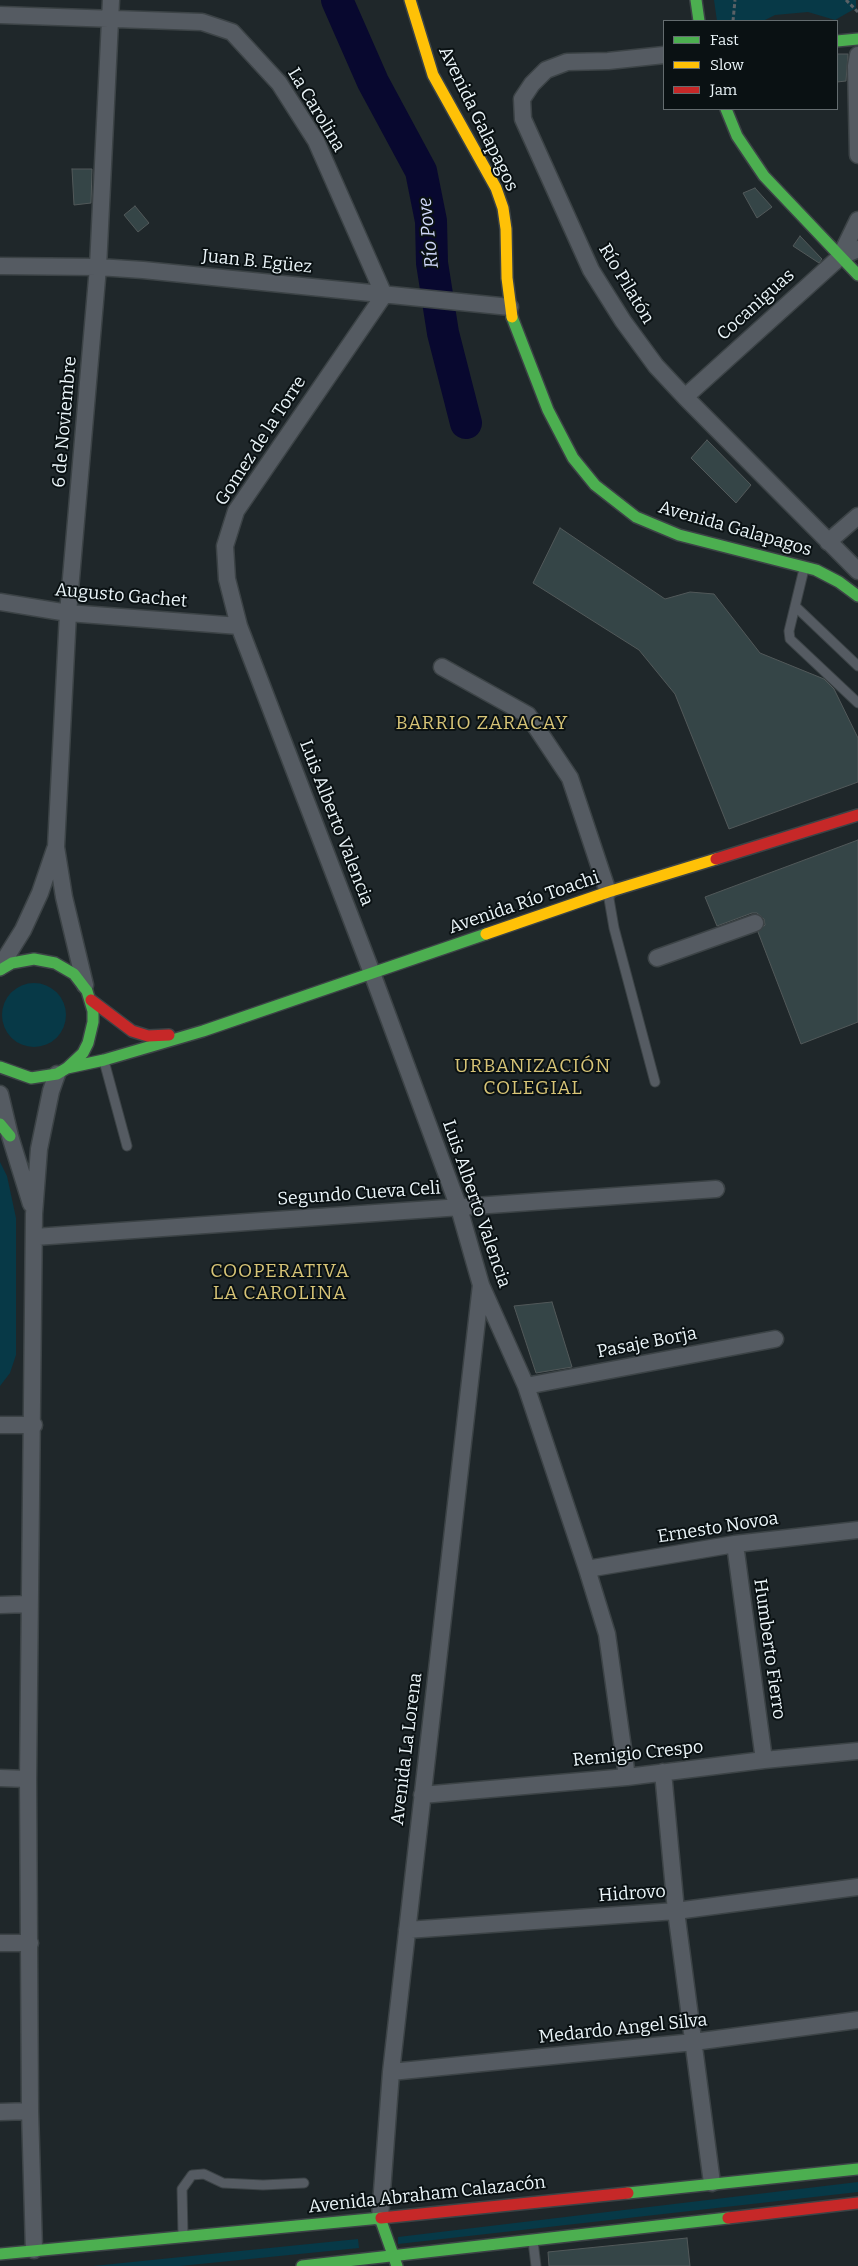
<!DOCTYPE html>
<meta charset="utf-8">
<style>
body{margin:0}
#map{position:relative;width:858px;height:2266px;overflow:hidden;background:#1f272a;font-family:Bitter,serif}
canvas{display:block}
.legend{position:absolute;left:663px;top:20px;width:175px;height:90px;box-sizing:border-box;background:#0a1113;border:1px solid #646c6f;margin:0;padding:6px 9px;list-style:none;font-size:15px;color:#ebf5f9}
.legend li{display:flex;align-items:center;gap:10px;height:25px}
.legend b{width:25px;border:1px solid #646c6f}
</style>
<div id="map">
<canvas width="858" height="2266"></canvas>
<ul class="legend">
<li><b style="height:6px;background:#4caf50"></b>Fast</li>
<li><b style="height:6px;background:#ffc107"></b>Slow</li>
<li><b style="height:6px;background:#c62828"></b>Jam</li>
</ul>
</div>
<script>
const g = document.querySelector('canvas').getContext('2d');
g.lineJoin = 'round';
function fill(path, color) { g.fillStyle = color; g.fill(path, 'evenodd'); }
const shape = rows => new Path2D(rows.map(r => 'M' + r).join(''));
function strokePath(path, color, width, dash) { g.strokeStyle = color; g.lineWidth = width; g.lineCap = dash ? 'butt' : 'round'; g.setLineDash(dash || []); g.stroke(path); }
function label(font, color, halo, rows, align = 'center') {
  g.font = font + ' Bitter,serif'; g.lineWidth = 4; g.setLineDash([]); g.textBaseline = 'middle'; g.strokeStyle = halo; g.fillStyle = color; for (const [text, x, y, turn = 0] of rows) {
    g.save(); g.translate(x, y); g.rotate((+turn || 0) * Math.PI / 180); g.textAlign = isNaN(turn) ? turn : align; if (halo) g.strokeText(text, 0, 0); g.fillText(text, 0, 0); g.restore();
  }
}
fill(shape([
 [714,0,856,0,856,8,835,20,808,12,775,15,763,21,717,21],
 '2 1015a32 32 0 1 1 64 0a32 32 0 1 1-64 0Z',
 [0,1162,7,1176,16,1218,16,1355,10,1373,0,1386],
 [858,2182,858,2192,398,2244,398,2237],
 [358,2239,359,2248,180,2266,93,2266]
]), '#073947');
strokePath(shape([
 [337,0,373,82,421,171,431,221,432,263,443,333,466,423]
]), '#08082f', 32);
const building = shape([
 [837,54,848,54,846,81,837,82,837,54],
 [72,169,92,169,91,203,74,205,72,169],
 [755,188,772,207,757,218,743,193,755,188],
 [135,206,149,223,138,232,124,215,135,206],
 [800,236,822,259,819,263,793,246,800,236],
 [707,440,751,485,736,503,691,458,707,440],
 [560,528,665,599,690,592,714,594,760,653,824,679,834,689,858,738,858,782,729,829,675,694,639,650,533,583,560,528],
 [858,840,858,1022,801,1044,758,932,765,925,764,919,757,913,752,913,717,926,705,897,858,840],
 [552,1302,572,1367,536,1373,514,1306,552,1302],
 [687,2238,690,2266,549,2266,548,2252,687,2238]
]);
fill(building, '#354547');
strokePath(building, '#52595a', 1);
const lane = shape([
 [804,569,789,631,790,639,858,703],
 [795,606,858,666],
 [608,893,614,928,655,1082],
 [104,1061,127,1146],
 [183,2235,182,2189,192,2175,204,2174,223,2183,263,2185,304,2183],
 [533,2241,536,2266]
]);
const street = shape([
 [0,15,202,22,232,32,279,83,316,141,384,295],
 [664,55,608,61,567,62,546,70,532,84,522,99,523,119,591,270,623,321,656,366,685,397,858,571],
 [858,55,856,66,858,155],
 [840,257,858,220],
 [0,266,98,267,143,270,510,307],
 [384,295,236,511,225,546,227,579,239,626,372,973,459,1208,481,1285,526,1386,587,1569,607,1634,627,1777],
 [685,397,840,257,858,249],
 [828,542,858,516],
 [0,602,68,613,239,626],
 [442,667,528,715,570,778,608,892],
 [657,958,755,923],
 [0,967,23,930,40,893,55,849],
 [85,985,64,897,56,847,68,613,98,267,111,0],
 [0,1094,10,1136,31,1204],
 [35,1237,716,1189],
 [526,1386,775,1339],
 [0,1425,34,1425],
 [735,1544,764,1760],
 [587,1569,735,1544,858,1530],
 [0,1605,29,1604],
 [663,1772,676,1911,712,2183],
 [0,1778,28,1779],
 [422,1795,627,1777,764,1760,858,1751],
 [407,1930,676,1911,858,1887],
 [0,1943,30,1943],
 [391,2072,694,2042,858,2020],
 [0,2112,30,2111],
 [380,2218,391,2072,481,1285],
 [34,2250,30,2111,28,1779,34,1214,39,1149,51,1091,57,1074]
]);
const fast = shape([
 [696,0,699,21],
 [837,41,858,39],
 [726,109,737,136,764,176,858,275],
 [512,317,548,410,573,458,595,485,636,517,679,535,816,570,839,582,858,596],
 [0,970,12,963,34,959,55,963,74,974,87,991,93,1011,93,1022,88,1043,83,1053,67,1068,57,1074,31,1078,0,1067],
 [67,1068,104,1060,203,1031,486,934],
 [0,1124,10,1136],
 [628,2193,858,2169],
 [380,2218,397,2266],
 [0,2254,381,2218],
 [302,2266,728,2218]
]);
const slow = shape([
 [410,0,433,75,496,188,503,208,506,229,507,278,512,317],
 [486,934,608,892,716,859]
]);
const jam = shape([
 [716,859,858,815],
 [91,1000,132,1031,148,1036,169,1035],
 [381,2218,628,2193],
 [728,2218,858,2203]
]);
strokePath(lane, '#3c4346', 11);
strokePath(street, '#3c4346', 19);
strokePath(fast, '#3c4346', 14);
strokePath(slow, '#3c4346', 14);
strokePath(jam, '#3c4346', 14);
strokePath(shape([
 [846,0,858,12],
 [733,21,735,0]
]), '#5a6166', 3, [4, 2.5]);
strokePath(lane, '#555b62', 9);
strokePath(street, '#555b62', 16);
strokePath(fast, '#4caf50', 11);
strokePath(slow, '#ffc107', 11);
strokePath(jam, '#c62828', 11);
label('18px', '#ebf5f9', '#0a1113', [
 ["La Carolina",316,110,59],
 ["Avenida Galapagos",478,119,64],
 ["Juan B. Egüez",257,262,6],
 ["Río Pilatón",626,284,59],
 ["Cocaniguas",756,305,-42],
 ["6 de Noviembre",65,422,-85],
 ["Gomez de la Torre",261,441,-57],
 ["Avenida Galapagos",735,529,16],
 ["Augusto Gachet",121,596,5],
 ["Luis Alberto Valencia",336,823,69],
 ["Avenida Río Toachi",524,903,-19],
 ["Segundo Cueva Celi",359,1194,-4],
 ["Luis Alberto Valencia",476,1204,71],
 ["Pasaje Borja",647,1343,-11],
 ["Ernesto Novoa",718,1528,-9],
 ["Humberto Fierro",769,1649,82],
 ["Avenida La Lorena",407,1749,-83],
 ["Remigio Crespo",638,1754,-6],
 ["Hidrovo",632,1894,-4],
 ["Medardo Angel Silva",623,2029,-6],
 ["Avenida Abraham Calazacón",427,2195,-6]
]);
label('italic 19px', '#d0d8f9', '#0a1113', [
 ["Río Pove",429,233,-96]
]);
g.letterSpacing = '1px';
label('19px', '#d7c477', '#0a1113', [
 ["BARRIO ZARACAY",482,724],
 ["URBANIZACIÓN",533,1067],
 ["COLEGIAL",533,1089],
 ["COOPERATIVA",280,1272],
 ["LA CAROLINA",280,1294]
]);
g.letterSpacing = '0px';
</script>
